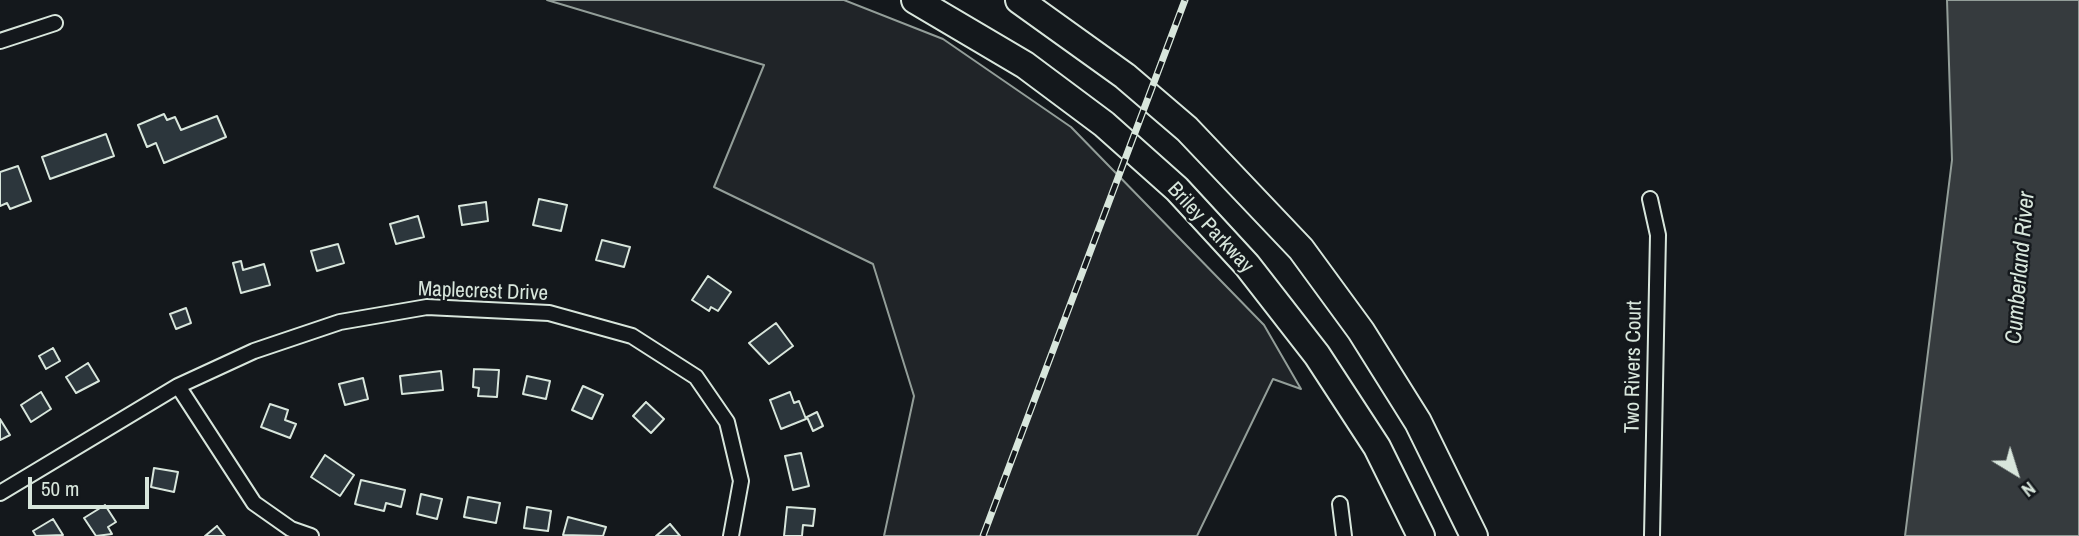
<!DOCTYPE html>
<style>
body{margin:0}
#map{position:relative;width:2079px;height:536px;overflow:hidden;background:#14181c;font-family:"Archivo Narrow",sans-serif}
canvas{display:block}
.north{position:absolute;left:1981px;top:438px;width:70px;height:70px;-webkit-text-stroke:5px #14181c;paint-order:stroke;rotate:142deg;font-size:19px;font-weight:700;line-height:28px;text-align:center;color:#d8e6dc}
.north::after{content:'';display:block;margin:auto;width:24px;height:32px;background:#d8e6dc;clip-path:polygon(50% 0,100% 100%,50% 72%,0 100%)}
.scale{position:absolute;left:28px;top:477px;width:121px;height:32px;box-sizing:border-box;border:4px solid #d8e6dc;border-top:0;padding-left:9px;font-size:21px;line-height:24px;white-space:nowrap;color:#d8e6dc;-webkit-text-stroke:5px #14181c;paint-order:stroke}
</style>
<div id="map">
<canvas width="2079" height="536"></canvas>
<div class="north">N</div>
<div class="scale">50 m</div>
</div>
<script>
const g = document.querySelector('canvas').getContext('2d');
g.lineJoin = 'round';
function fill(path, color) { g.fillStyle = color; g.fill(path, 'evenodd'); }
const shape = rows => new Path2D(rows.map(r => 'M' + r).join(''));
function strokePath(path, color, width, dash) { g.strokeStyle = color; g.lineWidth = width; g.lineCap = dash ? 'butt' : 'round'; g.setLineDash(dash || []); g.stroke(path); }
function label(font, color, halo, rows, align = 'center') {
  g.font = font + ' "Archivo Narrow",sans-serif'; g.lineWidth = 5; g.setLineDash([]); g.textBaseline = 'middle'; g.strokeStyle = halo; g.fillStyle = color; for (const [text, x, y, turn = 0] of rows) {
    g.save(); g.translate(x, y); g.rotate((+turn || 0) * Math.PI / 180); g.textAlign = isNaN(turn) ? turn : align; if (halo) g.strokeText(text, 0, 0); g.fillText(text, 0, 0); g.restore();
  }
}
const green = shape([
 [547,0,844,0,943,39,1071,127,1264,325,1301,389,1273,379,1197,536,884,536,914,396,873,264,714,187,764,65,547,0]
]);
fill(green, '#202428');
strokePath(green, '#939e99', 2);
const water = shape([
 [1947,0,2079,0,2079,536,1905,536,1952,160,1947,0]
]);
fill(water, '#363b3e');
strokePath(water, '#939e99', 2);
const building = shape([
 [164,114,167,120,175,117,181,130,217,116,226,137,164,163,156,143,147,147,138,125,164,114],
 [106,134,114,156,50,179,42,157,106,134],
 [18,166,31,201,10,209,7,203,0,206,0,172,18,166],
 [539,199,567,205,561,231,533,225,539,199],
 [486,202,488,221,462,225,459,206,486,202],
 [418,216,424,237,396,244,390,224,418,216],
 [602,240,630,247,624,267,596,260,602,240],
 [338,244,344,263,317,271,311,251,338,244],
 [241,261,243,270,264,264,270,285,241,293,233,263,241,261],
 [708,276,731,292,718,311,711,307,709,311,692,300,708,276],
 [186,308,191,323,176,329,170,314,186,308],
 [776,323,793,346,769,364,749,343,776,323],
 [53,348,60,361,46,369,39,356,53,348],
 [88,363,99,381,76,393,66,377,88,363],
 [474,369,499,370,497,397,478,396,479,388,473,387,474,369],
 [441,371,443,390,402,394,400,376,441,371],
 [527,376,550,381,546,399,523,394,527,376],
 [363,378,368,399,345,405,339,384,363,378],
 [583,386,603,395,592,419,572,410,583,386],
 [41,392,51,409,31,422,21,405,41,392],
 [790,392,794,403,799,401,806,419,781,429,770,400,790,392],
 [646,402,664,419,651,433,633,416,646,402],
 [270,404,288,410,285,420,296,424,290,438,261,427,270,404],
 [817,412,823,426,813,431,807,417,817,412],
 [0,419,10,435,0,440,0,419],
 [801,453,809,486,793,490,785,456,801,453],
 [325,455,354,475,340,496,311,477,325,455],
 [154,468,178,472,174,492,151,487,154,468],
 [361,480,405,490,401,507,386,503,384,511,355,504,361,480],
 [421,494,442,499,437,519,417,514,421,494],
 [468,497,500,503,496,523,464,517,468,497],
 [105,505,116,522,108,527,112,534,96,536,84,518,105,505],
 [527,507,551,511,548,531,524,528,527,507],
 [787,507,815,509,813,526,803,525,802,536,784,536,787,507],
 [568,517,606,527,603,536,563,535,568,517],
 [53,519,63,535,36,536,33,531,53,519],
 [670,524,680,536,656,536,670,524],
 [217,526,225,536,205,536,217,526]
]);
fill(building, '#2c363c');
strokePath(building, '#d8e6dc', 2);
const street = shape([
 [0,41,55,23],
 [1650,199,1658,235,1652,536],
 [178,386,254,503,291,529,311,536],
 [0,493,178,386,254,351,340,322,427,307,549,313,632,336,696,377,727,422,741,481,731,536],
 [1340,504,1344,536]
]);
const highway = shape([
 [915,0,1025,65,1104,124,1177,189,1247,265,1317,355,1377,447,1421,536],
 [1019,0,1125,76,1187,129,1301,249,1361,331,1418,422,1474,536]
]);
strokePath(street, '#d8e6dc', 18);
strokePath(highway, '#d8e6dc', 30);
strokePath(street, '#14181c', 14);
strokePath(highway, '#14181c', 26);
const rail = shape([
 [983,536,1185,0]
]);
strokePath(rail, '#d8e6dc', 7);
strokePath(rail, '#14181c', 4.5, [13]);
label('21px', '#d8e6dc', '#14181c', [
 ["Briley Parkway",1210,228,47],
 ["Maplecrest Drive",483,292,2],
 ["Two Rivers Court",1634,367,-89]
]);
label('italic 23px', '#d8e6dc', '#14181c', [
 ["Cumberland River",2021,268,-85]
]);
</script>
